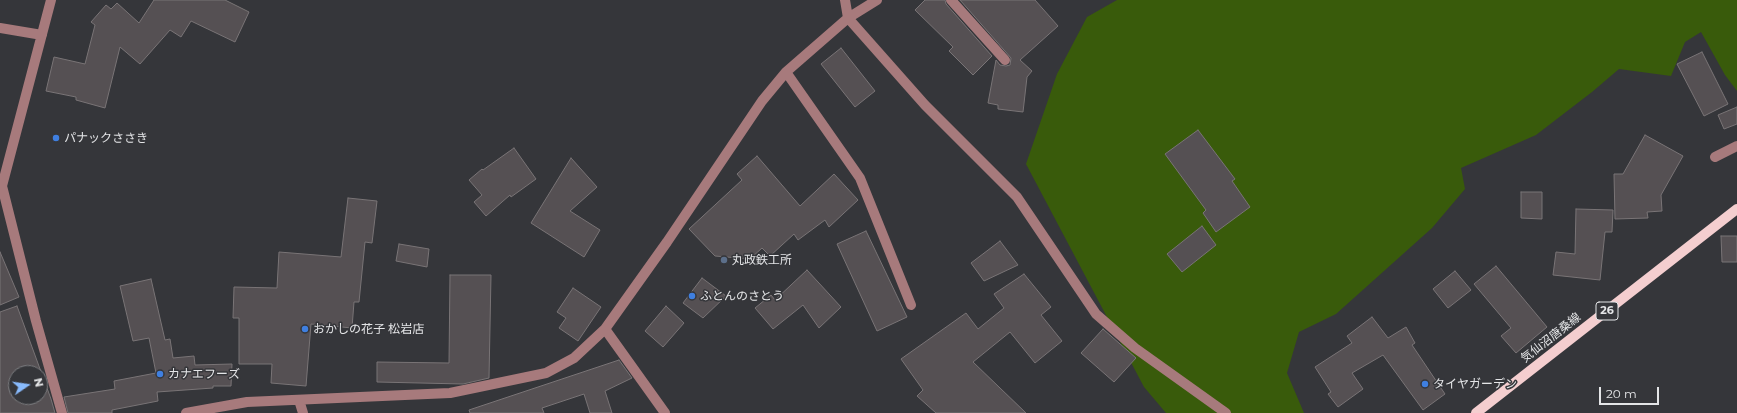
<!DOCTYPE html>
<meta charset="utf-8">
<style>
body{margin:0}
#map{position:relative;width:1737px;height:413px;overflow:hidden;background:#35363a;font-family:Montserrat,sans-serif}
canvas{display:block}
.north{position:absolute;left:8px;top:365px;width:40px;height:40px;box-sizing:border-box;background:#35363a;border:1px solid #7b7c7f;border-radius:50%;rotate:77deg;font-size:11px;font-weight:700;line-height:16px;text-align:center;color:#e4e5e7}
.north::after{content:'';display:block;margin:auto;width:14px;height:18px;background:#88bafc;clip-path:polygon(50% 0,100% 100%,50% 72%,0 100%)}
.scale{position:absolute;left:1599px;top:387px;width:60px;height:18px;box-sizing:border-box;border:2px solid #e4e5e7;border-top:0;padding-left:5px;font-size:12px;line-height:14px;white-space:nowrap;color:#e4e5e7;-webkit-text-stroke:3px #35363a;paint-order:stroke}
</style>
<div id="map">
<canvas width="1737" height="413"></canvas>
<div class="north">N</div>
<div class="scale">20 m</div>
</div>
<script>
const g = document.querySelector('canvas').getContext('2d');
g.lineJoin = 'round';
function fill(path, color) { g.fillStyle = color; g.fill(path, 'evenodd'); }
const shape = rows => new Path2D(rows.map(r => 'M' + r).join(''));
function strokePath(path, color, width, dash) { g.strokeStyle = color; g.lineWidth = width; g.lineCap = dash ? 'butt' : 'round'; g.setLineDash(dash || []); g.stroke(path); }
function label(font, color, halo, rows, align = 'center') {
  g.font = font + ' Montserrat,"Noto Sans JP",sans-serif'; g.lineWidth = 3; g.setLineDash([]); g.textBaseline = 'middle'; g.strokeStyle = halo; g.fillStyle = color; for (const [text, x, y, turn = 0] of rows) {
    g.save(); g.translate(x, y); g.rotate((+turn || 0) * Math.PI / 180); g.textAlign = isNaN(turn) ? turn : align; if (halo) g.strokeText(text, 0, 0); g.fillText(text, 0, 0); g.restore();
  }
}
fill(shape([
 [1117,0,1737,0,1737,91,1725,75,1701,32,1685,42,1671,76,1619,69,1592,92,1536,135,1461,168,1465,189,1432,228,1336,314,1299,332,1287,373,1304,413,1166,413,1144,387,1026,164,1057,74,1087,17]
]), '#395b0b');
const building = shape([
 [154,0,225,0,249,12,235,42,191,21,181,37,170,30,140,64,120,47,105,108,76,100,76,97,46,91,54,57,85,64,95,25,91,22,106,5,111,9,117,3,139,23,154,0],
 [925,0,945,0,946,4,992,56,973,75,949,51,953,47,915,10,925,0],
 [960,0,1035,0,1058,26,1020,60,1032,71,1027,77,1023,112,998,109,998,105,988,103,996,60,1000,65,1006,66,1010,65,1011,58,960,0],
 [841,48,875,91,855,107,821,64,841,48],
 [1702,52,1728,104,1704,116,1677,64,1702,52],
 [1737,107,1737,124,1724,129,1718,115,1737,107],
 [1198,130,1235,179,1232,181,1250,207,1216,232,1203,213,1206,210,1165,154,1198,130],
 [1645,135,1683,156,1661,195,1662,211,1647,212,1648,218,1615,219,1614,174,1623,174,1645,135],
 [514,148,536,179,511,197,510,195,486,216,474,202,482,195,469,180,482,169,483,170,514,148],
 [757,156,800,206,834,174,858,200,829,227,825,220,798,240,794,234,770,256,762,248,750,259,715,256,689,229,742,180,737,174,757,156],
 [571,158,597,187,570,211,600,230,584,257,531,223,571,158],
 [1521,192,1542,192,1542,219,1521,218,1521,192],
 [348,198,377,201,372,243,365,242,359,302,354,302,352,328,311,324,306,386,271,383,272,364,239,364,239,318,233,318,234,287,277,288,279,252,341,257,348,198],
 [1576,209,1613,210,1612,232,1605,232,1600,280,1553,275,1556,252,1575,254,1576,209],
 [1202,226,1216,245,1182,272,1167,254,1202,226],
 [866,231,907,317,877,331,837,244,866,231],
 [1721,236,1737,236,1737,262,1722,262,1721,236],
 [1000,241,1018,265,984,281,971,263,1000,241],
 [399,244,429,249,427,267,396,261,399,244],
 [0,252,19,297,0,305,0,252],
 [1496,266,1547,327,1516,353,1501,336,1511,328,1474,284,1496,266],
 [807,270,841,307,819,328,803,305,773,329,755,308,771,295,775,300,807,270],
 [1455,271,1471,290,1448,308,1433,289,1455,271],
 [1024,274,1051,307,1041,315,1062,341,1035,363,1010,332,973,362,1026,413,936,413,917,396,923,390,901,359,966,313,978,329,1004,308,994,294,1024,274],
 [450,275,491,275,489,378,463,384,377,382,377,362,449,363,450,275],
 [702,278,726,296,703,318,683,303,702,278],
 [151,279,165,340,170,339,173,358,194,356,195,365,232,364,231,386,213,386,213,388,157,392,158,401,112,410,112,413,68,413,64,397,115,389,114,381,156,373,149,338,133,341,120,286,151,279],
 [573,288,601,307,578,341,559,328,566,318,557,312,573,288],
 [17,306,51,399,55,413,0,413,0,312,17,306],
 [16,373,40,373,40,397,16,397,16,373],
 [666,306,684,323,663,347,645,331,666,306],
 [1372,317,1388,338,1406,327,1415,343,1412,345,1445,394,1423,410,1383,355,1352,373,1363,389,1338,407,1328,394,1331,392,1315,367,1352,343,1347,336,1372,317],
 [1103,329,1136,358,1114,382,1081,353,1103,329],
 [619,360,632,378,605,391,612,413,590,413,584,394,542,408,544,413,470,413,469,410,619,360]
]);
fill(building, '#555053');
strokePath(building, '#797476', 1);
strokePath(shape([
 [51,0,2,186,36,321,62,413],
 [845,0,848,18,925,105,1017,197,1096,314,1135,348,1226,413],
 [951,0,1005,60],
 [0,28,42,35],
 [786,72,860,178,911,305],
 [1715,157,1737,146],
 [605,329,665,413],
 [299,400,303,413],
 [186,413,247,402,450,393,546,373,574,358,605,329,667,242,762,101,786,72,848,18,877,0]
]), '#a77a7c', 10);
strokePath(shape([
 [1476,413,1737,209]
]), '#f4cecf', 10);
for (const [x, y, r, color] of [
 [56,138,4,"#3f7fe0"],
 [724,260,4,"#5c6f8a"],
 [692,296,4,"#3f7fe0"],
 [305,329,4,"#3f7fe0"],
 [160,374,4,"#3f7fe0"],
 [1425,384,4,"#3f7fe0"]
]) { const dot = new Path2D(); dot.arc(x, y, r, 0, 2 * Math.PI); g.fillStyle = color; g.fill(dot); strokePath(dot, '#35363a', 1.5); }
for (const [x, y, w] of [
 [1607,311,22]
]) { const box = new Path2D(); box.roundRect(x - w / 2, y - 9, w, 18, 3); g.fillStyle = '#35363a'; g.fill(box); strokePath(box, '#e4e5e7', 1); }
label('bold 11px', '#e4e5e7', null, [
 ["26",1607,311]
]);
label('12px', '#e4e5e7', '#35363a', [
 ["パナックささき",64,138],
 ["丸政鉄工所",732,260],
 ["ふとんのさとう",700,296],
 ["おかしの花子 松岩店",313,329],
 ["カナエフーズ",168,374],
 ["タイヤガーデン",1433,384]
], 'left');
label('12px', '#e4e5e7', '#35363a', [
 ["気仙沼唐桑線",1551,338,-38]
]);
</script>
